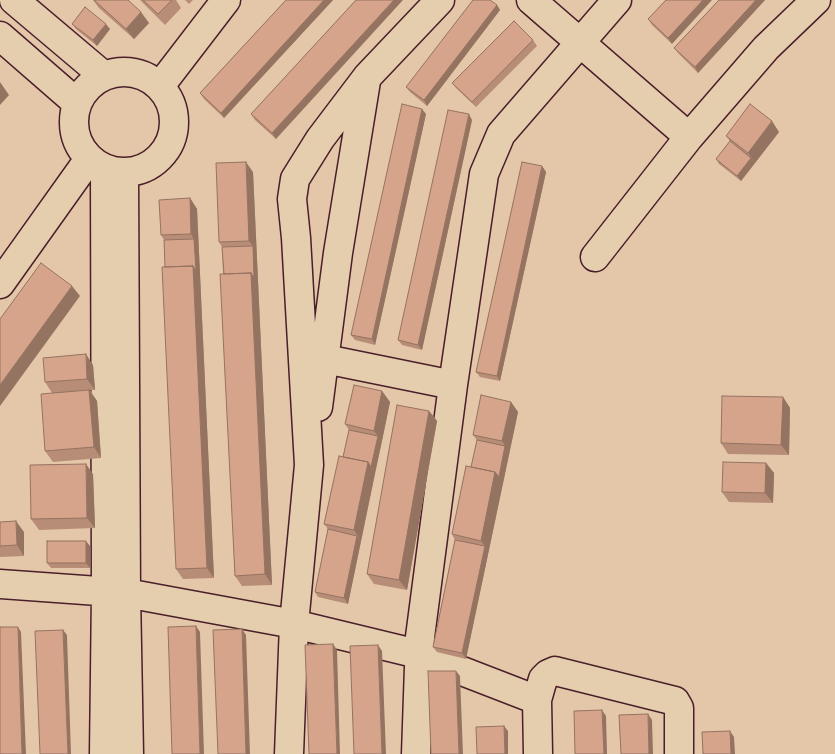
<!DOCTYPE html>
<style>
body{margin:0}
canvas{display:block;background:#e4c7a8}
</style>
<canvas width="835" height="754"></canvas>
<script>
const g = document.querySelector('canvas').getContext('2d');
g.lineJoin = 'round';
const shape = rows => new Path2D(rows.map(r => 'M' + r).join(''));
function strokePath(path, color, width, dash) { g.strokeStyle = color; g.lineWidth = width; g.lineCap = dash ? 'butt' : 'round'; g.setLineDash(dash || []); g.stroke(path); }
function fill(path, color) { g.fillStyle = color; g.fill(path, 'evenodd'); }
const street = shape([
 [14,0,104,76],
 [531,0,689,137],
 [0,36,77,103],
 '74 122a50 50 0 1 1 100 0a50 50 0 1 1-100 0Z',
 [160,86,226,0],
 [124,174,126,593,129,754],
 [595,257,689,137,766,48,816,0],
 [0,284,89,159],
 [325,359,453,385],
 [318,407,338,253,366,81],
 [0,584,126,593,294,624,418,654,537,700],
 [104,754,106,591,105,170],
 [289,754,294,624,309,465,296,238,292,199,295,179,320,139,367,77,440,0],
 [416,754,420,637,453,385,484,174,501,134,617,0],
 [538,754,537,700,543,679,548,674,555,671,675,701,679,708,679,754]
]);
strokePath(street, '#4a1f2b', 31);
strokePath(street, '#e5ceae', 28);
fill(shape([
 [93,0,128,0,149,23,134,39,99,8],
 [140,0,176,0,181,8,165,25],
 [185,0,193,0,189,4],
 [286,0,333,0,224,118,204,99,200,93],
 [356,0,276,139,255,120,251,114],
 [666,0,672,44,652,25,648,19],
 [719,0,765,0,698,73,678,53,674,48],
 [497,5,500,10,427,106,410,92,406,87],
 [72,24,110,29,97,46,76,29],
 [533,40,537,46,476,107,456,88,452,83],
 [426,114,375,345,355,340,351,335],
 [472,120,422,350,402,345,398,340],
 [779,132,741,181,719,164,716,159,730,141,726,136],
 [542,166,546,172,500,381,480,377,476,372],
 [253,172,272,585,242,586,235,576,222,247,219,242],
 [190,198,197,209,214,578,183,579,176,569,164,240,161,235],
 [93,365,95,390,90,390,97,401,101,458,53,462,45,451,52,393,45,382],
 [382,391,390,402,348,604,318,597,315,592,328,529,324,524,343,457,349,430,345,424],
 [783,397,790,408,789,455,728,454,721,443],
 [511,402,518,412,466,659,437,652,433,647,455,540,452,534,471,467,477,440,473,435],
 [429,411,437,421,407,590,374,584,367,574],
 [766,463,774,473,773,503,729,502,722,492],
 [93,474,95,528,39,530,31,519],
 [0,522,24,532,24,556,0,557],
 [90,546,90,568,51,568,47,563]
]), '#b78d77');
fill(shape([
 [324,0,333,0,224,118,221,113],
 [394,0,403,0,276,139,272,133],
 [703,0,712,0,672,44,668,38],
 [756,0,765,0,698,73,695,67],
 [497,5,500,10,427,106,424,100],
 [141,12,149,23,134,39,126,29],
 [106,24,110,29,97,46,93,40],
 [0,82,9,95,0,105],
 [422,109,426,114,375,345,372,339],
 [469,114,472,120,422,350,418,345],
 [772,121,779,132,755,163,748,153],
 [751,158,755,163,741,181,737,176],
 [246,162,253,172,272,585,265,574,251,273,253,246,249,241],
 [542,166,546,172,500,381,497,376],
 [190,198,197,209,214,578,207,568,193,266,194,239,191,234],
 [72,286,80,296,0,406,0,385],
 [86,354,93,365,95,390,87,379],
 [89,390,97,401,101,458,94,447],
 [382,391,390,402,382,441,374,431],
 [783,397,790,408,789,455,781,445],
 [511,402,518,412,466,659,462,653,485,546,481,541,495,472,505,446,502,441],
 [429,411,437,421,407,590,399,580],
 [378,436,382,441,375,473,371,467],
 [368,462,375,473,361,541,354,530],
 [766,463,774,473,773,503,765,493],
 [86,464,93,474,95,528,87,518],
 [16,521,24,532,24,556,17,545],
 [357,536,361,541,348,604,344,598],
 [86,541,90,546,90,568,86,563],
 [196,626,200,632,204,754,200,754],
 [18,627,21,632,26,754,22,754],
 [242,629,246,635,250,754,246,754],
 [63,630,67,635,71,754,68,754],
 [333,644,337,650,340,754,337,754],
 [378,645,382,651,386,754,382,754],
 [456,671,460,676,463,754,459,754],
 [602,710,606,716,607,754,604,754],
 [648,714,652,720,653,754,649,754],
 [504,726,508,731,508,754,505,754],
 [730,731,734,737,735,754,731,754]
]), '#957361');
const building = shape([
 [94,0,128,0,141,12,126,29,94,0],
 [143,0,172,0,158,14,143,0],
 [286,0,324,0,221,113,200,93,286,0],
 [356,0,394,0,272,133,251,114,356,0],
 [473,0,490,0,497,5,424,100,406,87,473,0],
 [666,0,703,0,668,38,648,19,666,0],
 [719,0,756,0,695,67,674,48,719,0],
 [85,7,106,24,93,40,72,24,85,7],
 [514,21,533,40,472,102,452,83,514,21],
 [402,104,422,109,372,339,351,335,402,104],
 [750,104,772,121,748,153,726,136,750,104],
 [448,110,469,114,418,345,398,340,448,110],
 [730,141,751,158,737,176,716,159,730,141],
 [246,162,249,241,219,242,216,163,246,162],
 [522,162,542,166,497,376,476,372,522,162],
 [190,198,191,234,161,235,159,200,190,198],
 [194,239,196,271,193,266,165,267,164,240,194,239],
 [253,246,254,278,251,273,224,274,222,247,253,246],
 [41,263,72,286,0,385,0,319,41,263],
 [193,266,207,568,176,569,162,267,193,266],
 [251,273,265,574,235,576,220,274,251,273],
 [86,354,87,379,45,382,43,358,86,354],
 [354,385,382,391,374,431,345,424,354,385],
 [89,390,94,447,45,451,41,394,89,390],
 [481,395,511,402,502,441,473,435,481,395],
 [722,396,783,397,781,445,721,443,722,396],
 [397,405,429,411,399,580,367,574,397,405],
 [349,430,378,436,371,467,368,462,343,457,349,430],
 [477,440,505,446,499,477,495,472,471,467,477,440],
 [339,456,368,462,354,530,324,524,339,456],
 [723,462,766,463,765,493,722,492,723,462],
 [86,464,87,518,31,519,30,465,86,464],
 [466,466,495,472,481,541,452,534,466,466],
 [16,521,17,545,0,546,0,522,16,521],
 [328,529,357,536,344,598,315,592,328,529],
 [455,540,485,546,462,653,433,647,455,540],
 [47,541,86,541,86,563,47,563,47,541],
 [196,626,200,754,172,754,168,627,196,626],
 [0,627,18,627,22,754,0,754,0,627],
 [242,629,246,754,218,754,213,630,242,629],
 [63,630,68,754,40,754,35,631,63,630],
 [333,644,337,754,309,754,305,645,333,644],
 [378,645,382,754,354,754,350,646,378,645],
 [428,671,456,671,459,754,431,754,428,671],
 [602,710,604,754,575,754,574,711,602,710],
 [648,714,649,754,621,754,619,715,648,714],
 [504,726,505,754,477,754,476,727,504,726],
 [730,731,731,754,703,754,702,732,730,731]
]);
fill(building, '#d5a48a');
strokePath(building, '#957361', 1);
</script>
